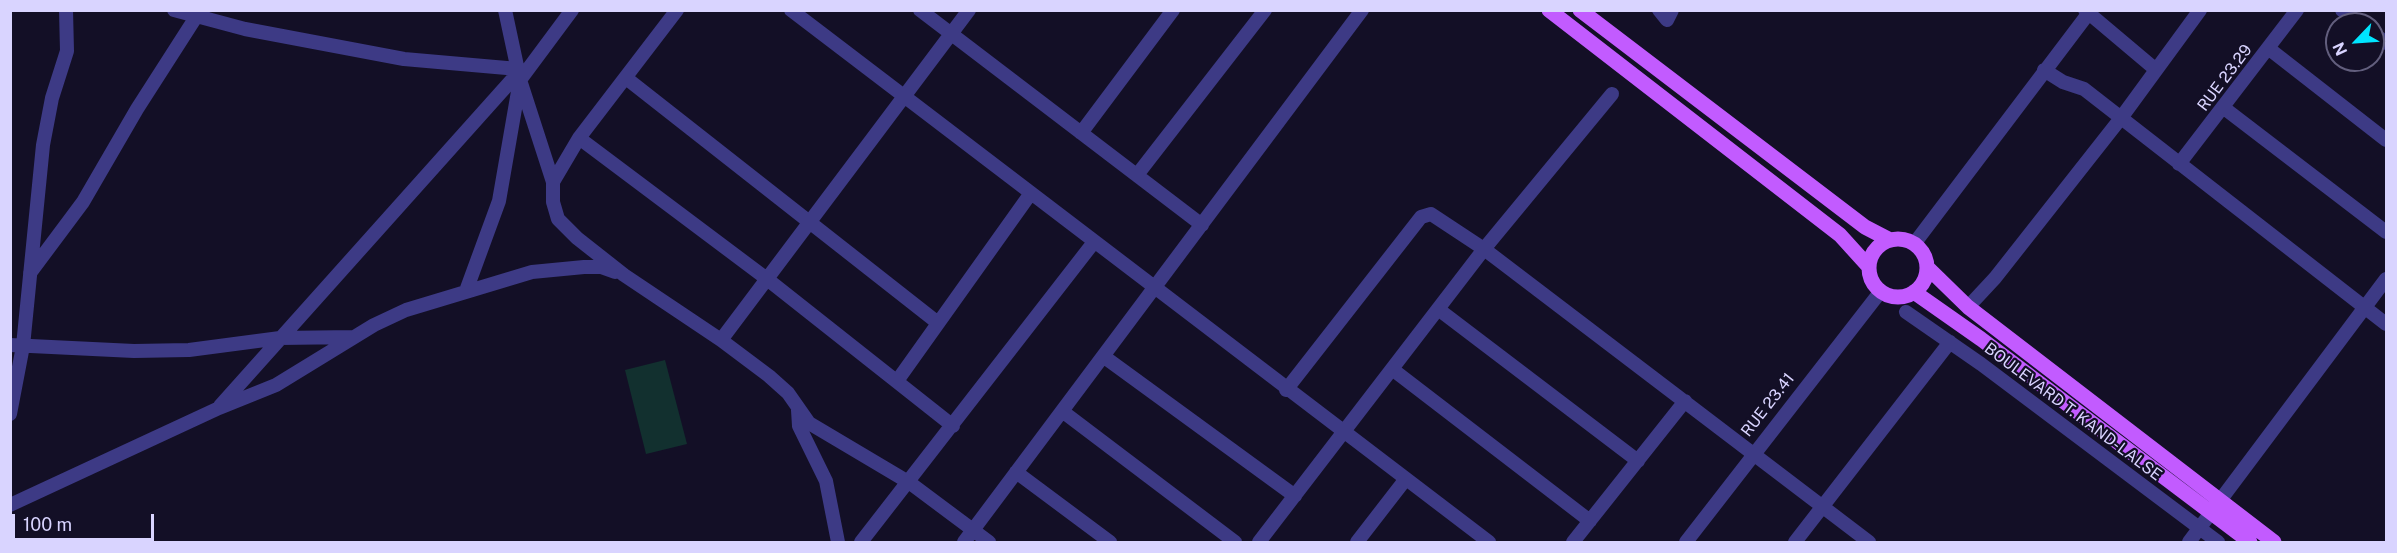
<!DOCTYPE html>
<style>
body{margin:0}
#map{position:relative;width:2397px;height:553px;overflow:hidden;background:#130f26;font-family:"Public Sans",sans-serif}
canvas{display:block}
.frame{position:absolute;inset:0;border:12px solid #d9d4ff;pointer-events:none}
.north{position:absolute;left:2325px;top:12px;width:60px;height:60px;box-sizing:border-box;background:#130f26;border:2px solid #625e7d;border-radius:50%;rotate:245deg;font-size:16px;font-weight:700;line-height:24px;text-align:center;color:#d9d4ff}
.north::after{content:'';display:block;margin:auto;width:21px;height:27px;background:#00e5ff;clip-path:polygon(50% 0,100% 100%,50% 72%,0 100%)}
.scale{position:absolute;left:12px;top:514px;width:142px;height:27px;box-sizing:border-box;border:3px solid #d9d4ff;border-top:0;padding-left:8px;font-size:18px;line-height:21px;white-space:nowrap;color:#d9d4ff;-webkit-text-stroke:4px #130f26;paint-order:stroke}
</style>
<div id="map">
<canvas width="2397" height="553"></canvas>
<div class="frame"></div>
<div class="north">N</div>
<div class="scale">100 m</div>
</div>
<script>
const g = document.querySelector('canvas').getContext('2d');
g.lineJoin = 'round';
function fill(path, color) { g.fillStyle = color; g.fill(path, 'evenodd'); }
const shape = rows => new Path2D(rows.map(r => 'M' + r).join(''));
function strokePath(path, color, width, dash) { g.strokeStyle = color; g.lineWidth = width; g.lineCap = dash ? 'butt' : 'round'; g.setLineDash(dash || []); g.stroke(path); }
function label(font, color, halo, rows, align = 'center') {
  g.font = font + ' "Public Sans",sans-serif'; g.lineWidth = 4.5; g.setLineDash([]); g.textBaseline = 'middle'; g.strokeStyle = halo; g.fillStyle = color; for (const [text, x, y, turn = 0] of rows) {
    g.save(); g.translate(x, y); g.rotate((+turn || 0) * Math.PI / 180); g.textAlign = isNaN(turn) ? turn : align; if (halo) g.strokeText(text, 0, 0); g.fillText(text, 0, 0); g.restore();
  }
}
fill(shape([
 [665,360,687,444,646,454,625,370]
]), '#12302f');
strokePath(shape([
 [174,10,245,29,404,59,518,69],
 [505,10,520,80,553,182,553,202,558,219,577,238,624,275,721,340,769,376,788,393,809,423,910,483,989,542],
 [791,10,1489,542],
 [920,10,1202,225],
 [1659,10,1667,20,1672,10],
 [2085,10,2155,69],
 [2342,10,2361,24],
 [2373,33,2386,43],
 [2268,48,2386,140],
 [2044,70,2063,82,2084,89,2386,324],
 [626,78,938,323],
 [2224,108,2386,232],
 [1081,133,1173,10],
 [579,138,767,279,953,426],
 [2179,164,2297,10],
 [1137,175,1265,10],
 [553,182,579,138,677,10],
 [1914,244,2091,10],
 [30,273,83,202,137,109,196,17,203,12],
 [466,291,499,201,520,80,572,10],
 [1968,307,1995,278,2121,118,2200,10],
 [1438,309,1638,461],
 [1906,312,1981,364,2218,542],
 [721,340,969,10],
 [10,345,134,351,189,350,280,338,354,337],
 [1103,356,1295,496],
 [1392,369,1590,521],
 [897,381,1031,193],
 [1286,390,1421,217,1431,214,1484,249,1869,542],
 [220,406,519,72],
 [798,410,799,426,826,481,838,542],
 [1062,411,1235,542],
 [10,414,23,346,43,145,52,98,67,51,66,10],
 [1016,472,1110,542],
 [10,505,219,408,276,385,374,325,406,310,532,272,584,267,601,267,615,272],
 [861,542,1094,242],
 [964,542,1362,10],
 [1259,542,1484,249,1612,94],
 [1357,542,1405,480],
 [1573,542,1685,401],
 [1686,542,1881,291],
 [1795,542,1950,342],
 [2189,542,2386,279]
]), '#3d3a85', 14);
strokePath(shape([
 [1549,10,1840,235,1869,267],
 [1580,10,1865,227,1890,240],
 '1869 268a29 29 0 1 1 58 0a29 29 0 1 1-58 0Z',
 [1927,267,1968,307,2274,542],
 [1914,292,1981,339,2250,542]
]), '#c25bff', 15);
const rail = shape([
 [10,541,13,542]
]);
strokePath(rail, '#00e5ff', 5);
strokePath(rail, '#130f26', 3, [9]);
label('16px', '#d9d4ff', '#130f26', [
 ["RUE 23.29",2225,78,-53],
 ["RUE 23.41",1768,405,-52],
 ["BOULEVARD T. KAND-LALSE",2073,412,37]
]);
</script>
